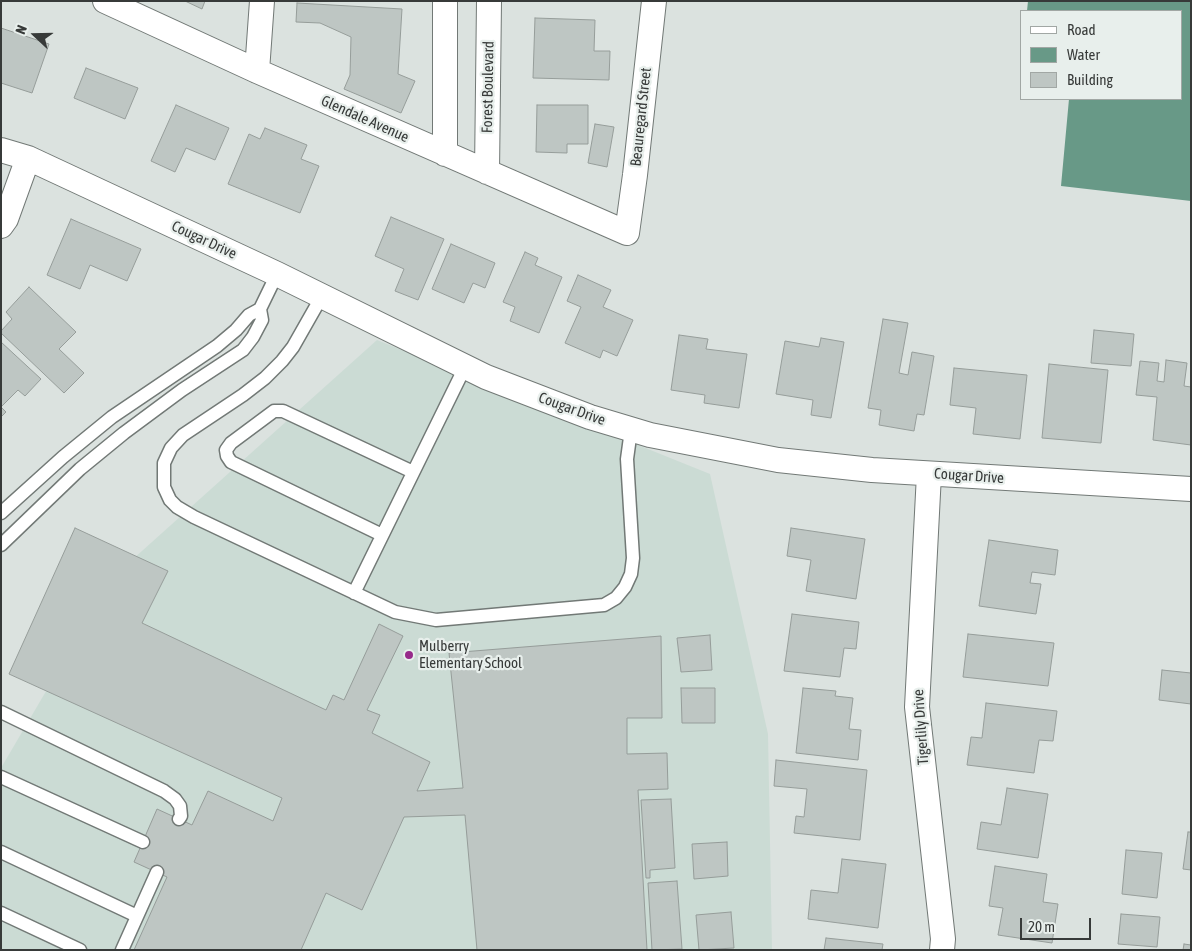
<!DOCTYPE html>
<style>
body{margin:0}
#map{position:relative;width:1192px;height:951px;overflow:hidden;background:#dbe2df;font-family:"Asap Condensed",sans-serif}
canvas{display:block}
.frame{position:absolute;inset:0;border:2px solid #373a39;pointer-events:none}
.legend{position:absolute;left:1020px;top:10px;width:162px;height:90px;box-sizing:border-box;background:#e8efec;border:1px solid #a1a7a4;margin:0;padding:6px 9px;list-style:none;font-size:15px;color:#373a39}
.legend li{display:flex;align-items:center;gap:10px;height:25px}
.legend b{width:25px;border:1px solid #a1a7a4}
.north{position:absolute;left:10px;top:10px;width:50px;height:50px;-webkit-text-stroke:4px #e8efec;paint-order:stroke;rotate:291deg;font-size:14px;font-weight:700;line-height:20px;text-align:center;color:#373a39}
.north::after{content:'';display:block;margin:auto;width:18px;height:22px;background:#373a39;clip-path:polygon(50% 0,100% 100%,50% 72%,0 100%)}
.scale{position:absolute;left:1020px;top:918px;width:71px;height:22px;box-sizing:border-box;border:2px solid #373a39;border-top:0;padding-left:6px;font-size:15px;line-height:18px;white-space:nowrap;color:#373a39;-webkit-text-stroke:4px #e8efec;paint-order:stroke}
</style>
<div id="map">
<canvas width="1192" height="951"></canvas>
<div class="frame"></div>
<ul class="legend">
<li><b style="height:6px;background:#fff"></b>Road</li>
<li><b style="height:14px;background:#689987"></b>Water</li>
<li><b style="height:14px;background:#bec6c3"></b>Building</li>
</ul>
<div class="north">N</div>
<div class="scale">20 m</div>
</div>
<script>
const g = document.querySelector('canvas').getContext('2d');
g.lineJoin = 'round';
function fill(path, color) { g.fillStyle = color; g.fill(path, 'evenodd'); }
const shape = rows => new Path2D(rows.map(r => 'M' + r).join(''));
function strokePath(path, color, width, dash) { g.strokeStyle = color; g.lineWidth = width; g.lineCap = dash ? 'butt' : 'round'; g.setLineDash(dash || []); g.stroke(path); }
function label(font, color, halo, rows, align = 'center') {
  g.font = font + ' "Asap Condensed",sans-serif'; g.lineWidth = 4.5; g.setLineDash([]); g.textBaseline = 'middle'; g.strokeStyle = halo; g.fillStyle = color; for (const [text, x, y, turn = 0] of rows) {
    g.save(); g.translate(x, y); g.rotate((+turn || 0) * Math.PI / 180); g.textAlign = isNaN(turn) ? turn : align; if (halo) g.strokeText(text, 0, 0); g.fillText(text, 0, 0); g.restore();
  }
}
fill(shape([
 [377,340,710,474,768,734,772,950,1,950,1,768,113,577]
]), '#cbdbd4');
fill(shape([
 [1028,1,1191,1,1191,201,1061,186,1069,99,1181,99,1181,11,1027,11]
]), '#689987');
const building = shape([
 [185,1,205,1,202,9,185,1],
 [297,3,402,9,398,74,415,81,401,113,344,89,350,75,351,37,320,23,296,22,297,3],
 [535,18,595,20,594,51,610,51,609,80,533,78,535,18],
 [1,28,49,44,32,93,1,83,1,28],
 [86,68,138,88,125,119,74,98,86,68],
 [176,105,229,128,215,160,186,148,175,172,151,161,176,105],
 [537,105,588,105,588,144,567,144,567,153,536,152,537,105],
 [595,124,614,127,607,167,588,163,595,124],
 [265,128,307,145,301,159,319,166,300,213,228,184,249,134,260,139,265,128],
 [391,217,444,239,418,300,395,291,404,269,375,256,391,217],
 [71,219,141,249,127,281,90,265,80,289,47,275,71,219],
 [451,244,495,263,485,288,473,283,464,303,432,289,451,244],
 [525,252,538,258,535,265,562,277,539,333,510,321,515,307,503,302,525,252],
 [578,275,611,290,603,307,633,320,617,356,603,350,600,358,565,343,581,307,567,301,578,275],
 [29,287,76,332,59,349,84,373,64,393,1,333,1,331,12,319,6,312,29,287],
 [883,319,908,323,899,373,908,375,912,352,934,356,924,415,917,414,914,431,879,425,881,410,868,408,883,319],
 [1094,330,1134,334,1131,366,1091,363,1094,330],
 [679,335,708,339,706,349,747,354,739,408,704,403,705,395,671,390,679,335],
 [821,338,844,342,831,418,811,415,813,400,776,394,785,341,819,347,821,338],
 [1,342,41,379,25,396,18,390,1,407,6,412,1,417,1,342],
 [1166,360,1187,363,1184,386,1191,387,1191,445,1153,440,1157,397,1136,395,1140,361,1159,363,1157,381,1164,382,1166,360],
 [1049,364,1108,370,1101,443,1042,438,1049,364],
 [954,368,1027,375,1020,439,973,434,976,408,950,405,954,368],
 [75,528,168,571,142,623,326,710,333,695,344,700,379,624,403,636,367,710,380,715,372,733,430,762,417,791,463,788,449,653,661,636,662,718,627,718,627,754,667,753,668,789,638,790,647,950,477,950,465,815,404,817,362,910,326,893,301,950,134,950,167,877,134,862,157,809,192,825,208,791,273,821,282,798,9,674,75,528],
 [791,528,865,539,856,599,806,591,811,560,787,556,791,528],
 [989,540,1058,550,1055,575,1032,572,1030,583,1041,584,1036,614,979,606,989,540],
 [792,614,859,622,856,649,844,648,840,677,784,671,792,614],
 [968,634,1054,643,1048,686,963,677,968,634],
 [710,635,712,670,681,672,677,638,710,635],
 [1162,670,1191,673,1191,704,1159,700,1162,670],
 [681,688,715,688,715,723,682,723,681,688],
 [803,688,836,691,835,696,853,698,849,729,861,730,858,760,796,753,803,688],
 [986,703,1057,711,1053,741,1039,740,1034,773,967,765,971,737,982,738,986,703],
 [776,760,867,770,860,840,794,833,796,816,804,817,807,789,774,786,776,760],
 [1007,788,1048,794,1038,858,977,849,981,822,1001,825,1007,788],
 [671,799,675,868,650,870,650,878,646,878,641,800,671,799],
 [1188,832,1191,832,1191,870,1183,869,1188,832],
 [727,842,728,876,694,879,692,844,727,842],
 [1126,850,1162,853,1157,898,1122,894,1126,850],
 [842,859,886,864,878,928,808,919,811,890,838,893,842,859],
 [995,866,1047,874,1043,902,1058,904,1052,943,998,935,1003,908,989,906,995,866],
 [677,881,682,949,652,950,648,883,677,881],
 [731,912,734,948,699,950,696,915,731,912],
 [1121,914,1160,917,1157,947,1118,944,1121,914],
 [826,938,883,944,882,950,824,950,826,938],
 [1184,944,1191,945,1191,950,1183,950,1184,944]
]);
fill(building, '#bec6c3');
strokePath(building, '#969d9a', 1);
const service = shape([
 [322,296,293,347,282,361,265,378,243,395,183,435,171,448,164,463,164,487,170,500,177,507,194,517,395,612,436,620,604,605,616,598,625,587,631,574,633,558,627,459,631,430],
 [1,513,63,457,112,417,217,346,236,330,249,315,260,309],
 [382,535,231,462,227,456,226,450,231,443,274,411,283,411,413,472],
 [1,545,80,469,124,433,182,390,243,350,253,337,262,320,260,309,277,274],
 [354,593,465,367],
 [1,712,164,791,175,799,180,806,181,816,179,819],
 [1,777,143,842],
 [1,852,137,916],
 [1,913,80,950],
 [122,950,157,872]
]);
const minor = shape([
 [105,1,257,71,627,233,635,175,654,1],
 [445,1,445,154],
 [257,71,262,1],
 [1,150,28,158,277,274,486,377,590,417,650,435,778,460,872,470,1191,489],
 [487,172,489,1],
 [1,226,6,219,28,158],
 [929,474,917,707,943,939,942,950]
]);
strokePath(service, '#727976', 15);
strokePath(minor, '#727976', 26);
strokePath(service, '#fff', 12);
strokePath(minor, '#fff', 24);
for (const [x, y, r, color] of [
 [409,655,5,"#972a8a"]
]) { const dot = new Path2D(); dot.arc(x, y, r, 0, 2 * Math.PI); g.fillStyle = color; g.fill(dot); strokePath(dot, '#e8efec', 2); }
label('15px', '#373a39', '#e8efec', [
 ["Forest Boulevard",488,87,-89],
 ["Beauregard Street",641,117,-84],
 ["Glendale Avenue",365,119,24],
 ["Cougar Drive",204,240,25],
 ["Cougar Drive",572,409,20],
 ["Cougar Drive",969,476,4],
 ["Tigerlily Drive",921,727,-94]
]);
label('15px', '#373a39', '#e8efec', [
 ["Mulberry",419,646],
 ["Elementary School",419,663]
], 'left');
</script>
